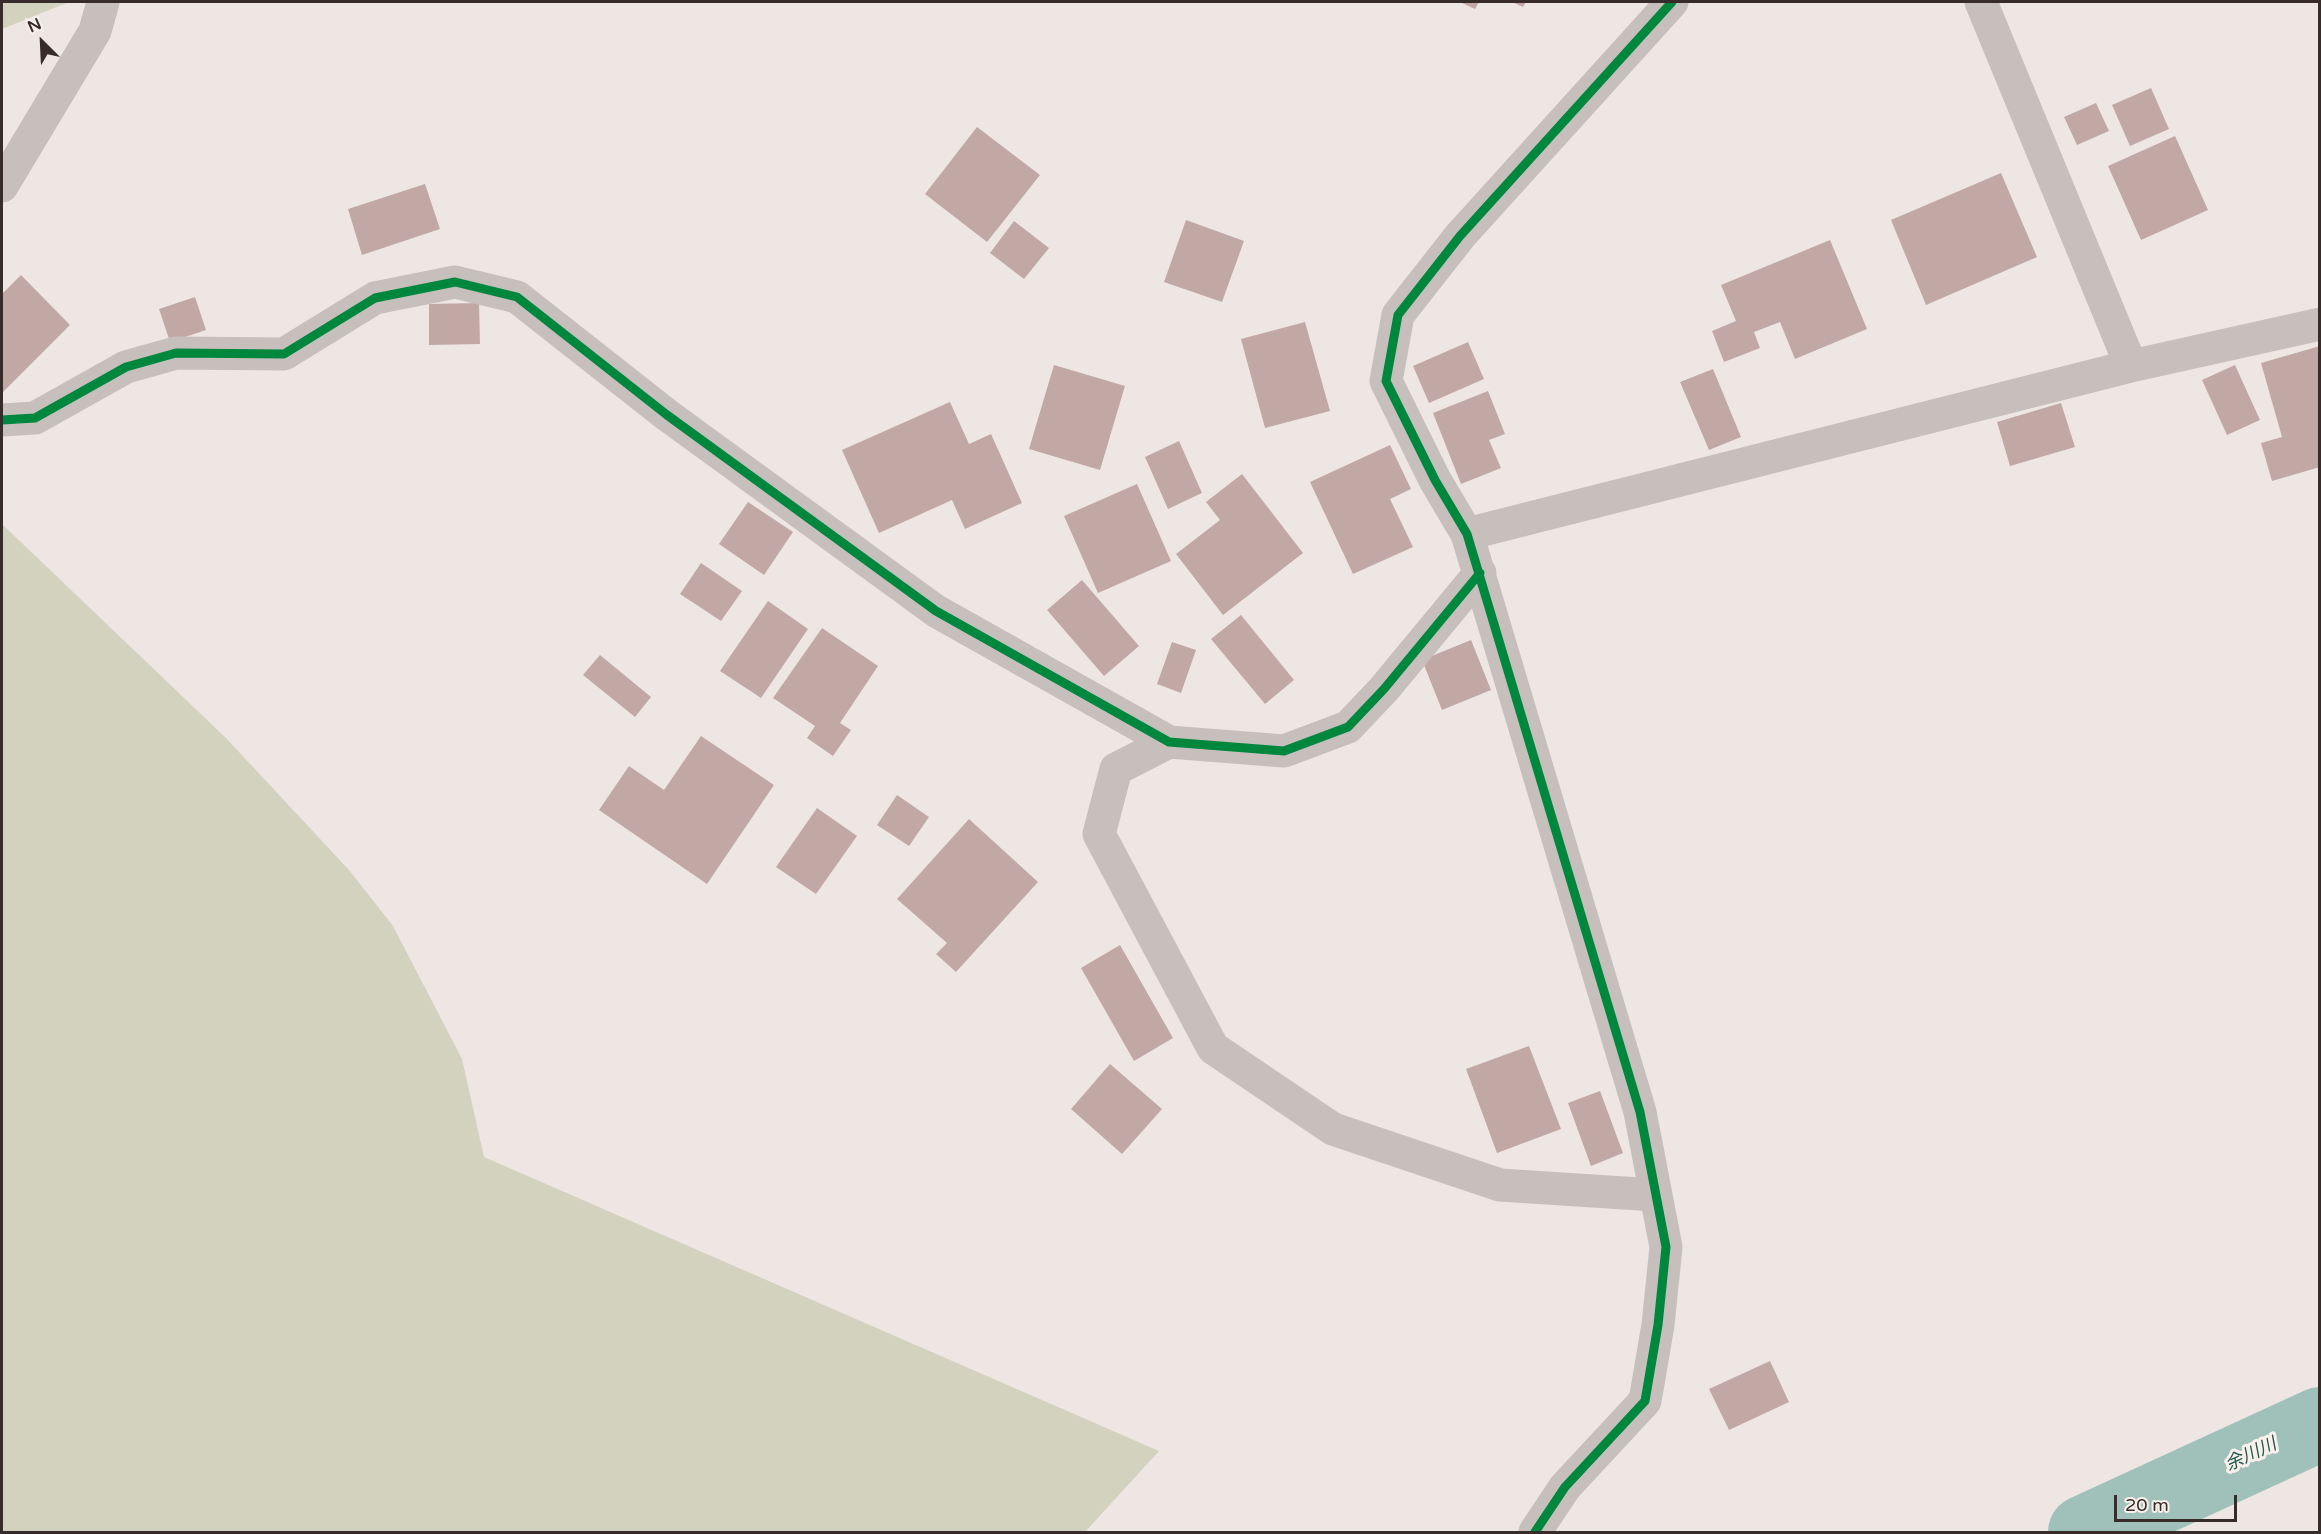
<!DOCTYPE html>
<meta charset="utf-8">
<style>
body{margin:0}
#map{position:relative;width:2321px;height:1534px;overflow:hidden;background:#eee6e3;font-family:"Varela Round",sans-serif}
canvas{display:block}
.frame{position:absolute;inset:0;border:3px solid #382c2a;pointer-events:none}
.north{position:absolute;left:12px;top:12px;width:60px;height:60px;-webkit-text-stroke:4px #faf0eb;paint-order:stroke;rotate:336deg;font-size:16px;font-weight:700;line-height:24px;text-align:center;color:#382c2a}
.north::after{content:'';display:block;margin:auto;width:21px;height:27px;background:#382c2a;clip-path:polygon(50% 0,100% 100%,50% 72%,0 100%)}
.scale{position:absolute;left:2114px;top:1495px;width:123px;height:27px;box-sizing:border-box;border:3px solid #382c2a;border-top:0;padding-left:8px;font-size:18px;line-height:21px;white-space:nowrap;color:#382c2a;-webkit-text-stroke:4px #faf0eb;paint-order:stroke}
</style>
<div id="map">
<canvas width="2321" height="1534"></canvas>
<div class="frame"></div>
<div class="north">N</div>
<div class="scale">20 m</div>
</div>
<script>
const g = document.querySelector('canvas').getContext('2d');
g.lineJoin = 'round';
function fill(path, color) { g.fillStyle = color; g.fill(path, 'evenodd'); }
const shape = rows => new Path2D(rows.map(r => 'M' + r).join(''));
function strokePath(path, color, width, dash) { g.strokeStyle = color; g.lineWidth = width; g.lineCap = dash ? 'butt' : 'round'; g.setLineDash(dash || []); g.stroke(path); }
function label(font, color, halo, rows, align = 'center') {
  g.font = font + ' "Varela Round","Noto Sans JP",sans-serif'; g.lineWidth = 6; g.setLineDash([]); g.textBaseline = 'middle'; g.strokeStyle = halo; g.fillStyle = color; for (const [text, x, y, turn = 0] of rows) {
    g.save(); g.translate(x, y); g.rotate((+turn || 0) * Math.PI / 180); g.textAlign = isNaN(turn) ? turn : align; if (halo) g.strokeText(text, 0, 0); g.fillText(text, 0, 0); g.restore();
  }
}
fill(shape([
 [2,2,69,2,2,29],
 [2,524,226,738,349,870,393,926,462,1059,484,1157,1159,1451,1085,1532,2,1532]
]), '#d2d2be');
strokePath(shape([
 [2085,1532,2320,1424]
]), '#a0c0ba', 74);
fill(shape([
 [1460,2,1479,2,1475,9],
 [1512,2,1526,2,1523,7],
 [2151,88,2169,129,2130,146,2112,105],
 [2096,103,2109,131,2077,145,2064,117],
 [977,127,1040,175,987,242,925,194],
 [2175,136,2208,210,2141,240,2108,166],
 [2001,173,2037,257,1926,305,1891,220],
 [425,184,440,229,362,255,348,209],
 [1186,220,1244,241,1222,302,1164,282],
 [1014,221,1049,248,1024,279,990,253],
 [1830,240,1867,329,1795,359,1780,322,1754,332,1760,348,1724,362,1712,331,1736,321,1721,285],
 [21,275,70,325,2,393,2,294],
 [195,297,206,330,170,342,159,309],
 [479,303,480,344,429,345,429,304],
 [1305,322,1330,411,1265,428,1241,339],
 [1468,342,1484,379,1429,403,1413,366],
 [2320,346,2320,467,2272,481,2261,443,2282,437,2261,363],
 [1054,365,1125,386,1100,470,1029,449],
 [2235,365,2260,420,2227,435,2202,380],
 [1713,369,1741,437,1709,450,1680,382],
 [1488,391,1505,434,1489,440,1501,468,1461,484,1433,413],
 [950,402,969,444,991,434,1022,503,965,529,952,500,879,533,842,450],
 [2061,403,2075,447,2010,466,1997,422],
 [1179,441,1202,493,1168,509,1145,457],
 [1390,445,1411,489,1390,499,1413,547,1353,574,1310,482],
 [1242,474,1303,553,1223,615,1176,554,1220,520,1206,502],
 [1137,484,1171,561,1098,593,1064,516],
 [748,502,793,532,764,575,719,544],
 [701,563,742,591,721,621,680,594],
 [1082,580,1139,646,1104,676,1047,610],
 [768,601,808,629,761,698,720,671],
 [1241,615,1294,680,1265,704,1211,639],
 [822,628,878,666,840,723,851,730,833,756,807,738,815,726,773,698],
 [1471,640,1491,690,1442,710,1422,660],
 [1172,642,1196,650,1181,693,1157,684],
 [600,655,651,697,635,717,583,675],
 [701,736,774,785,707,884,599,810,629,766,664,790],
 [897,795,929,817,909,846,877,825],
 [817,808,857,836,816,894,776,867],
 [969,819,1038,882,956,972,936,954,947,943,897,899],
 [1120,945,1173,1038,1134,1061,1081,968],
 [1529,1046,1561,1129,1497,1153,1466,1069],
 [1110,1064,1162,1109,1122,1154,1071,1109],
 [1600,1091,1623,1153,1591,1166,1568,1103],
 [1770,1361,1789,1402,1729,1430,1709,1389]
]), '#c1a8a5');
strokePath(shape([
 [1981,2,2131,366],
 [2,186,95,31,103,2],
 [2,420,35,418,126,367,176,353,284,354,375,298,455,282,517,297,667,415,936,611,1169,742,1284,751,1348,727,1384,689,1480,573],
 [1467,534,2131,366,2320,324],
 [1169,742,1116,769,1099,834,1213,1048,1333,1129,1500,1185,1655,1195],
 [1535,1532,1565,1487,1645,1401,1658,1325,1666,1247,1640,1112,1467,534,1435,480,1386,381,1398,315,1460,236,1672,2]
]), '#c7bfbc', 33);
strokePath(shape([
 [2,420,35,418,126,367,176,353,284,354,375,298,455,282,517,297,667,415,936,611,1169,742,1284,751,1348,727,1384,689,1480,573],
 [1535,1532,1565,1487,1645,1401,1658,1325,1666,1247,1640,1112,1467,534,1435,480,1386,381,1398,315,1460,236,1672,2]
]), '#00873e', 9);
label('italic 18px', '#205952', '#faf0eb', [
 ["余川川",2251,1455,-25]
]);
</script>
